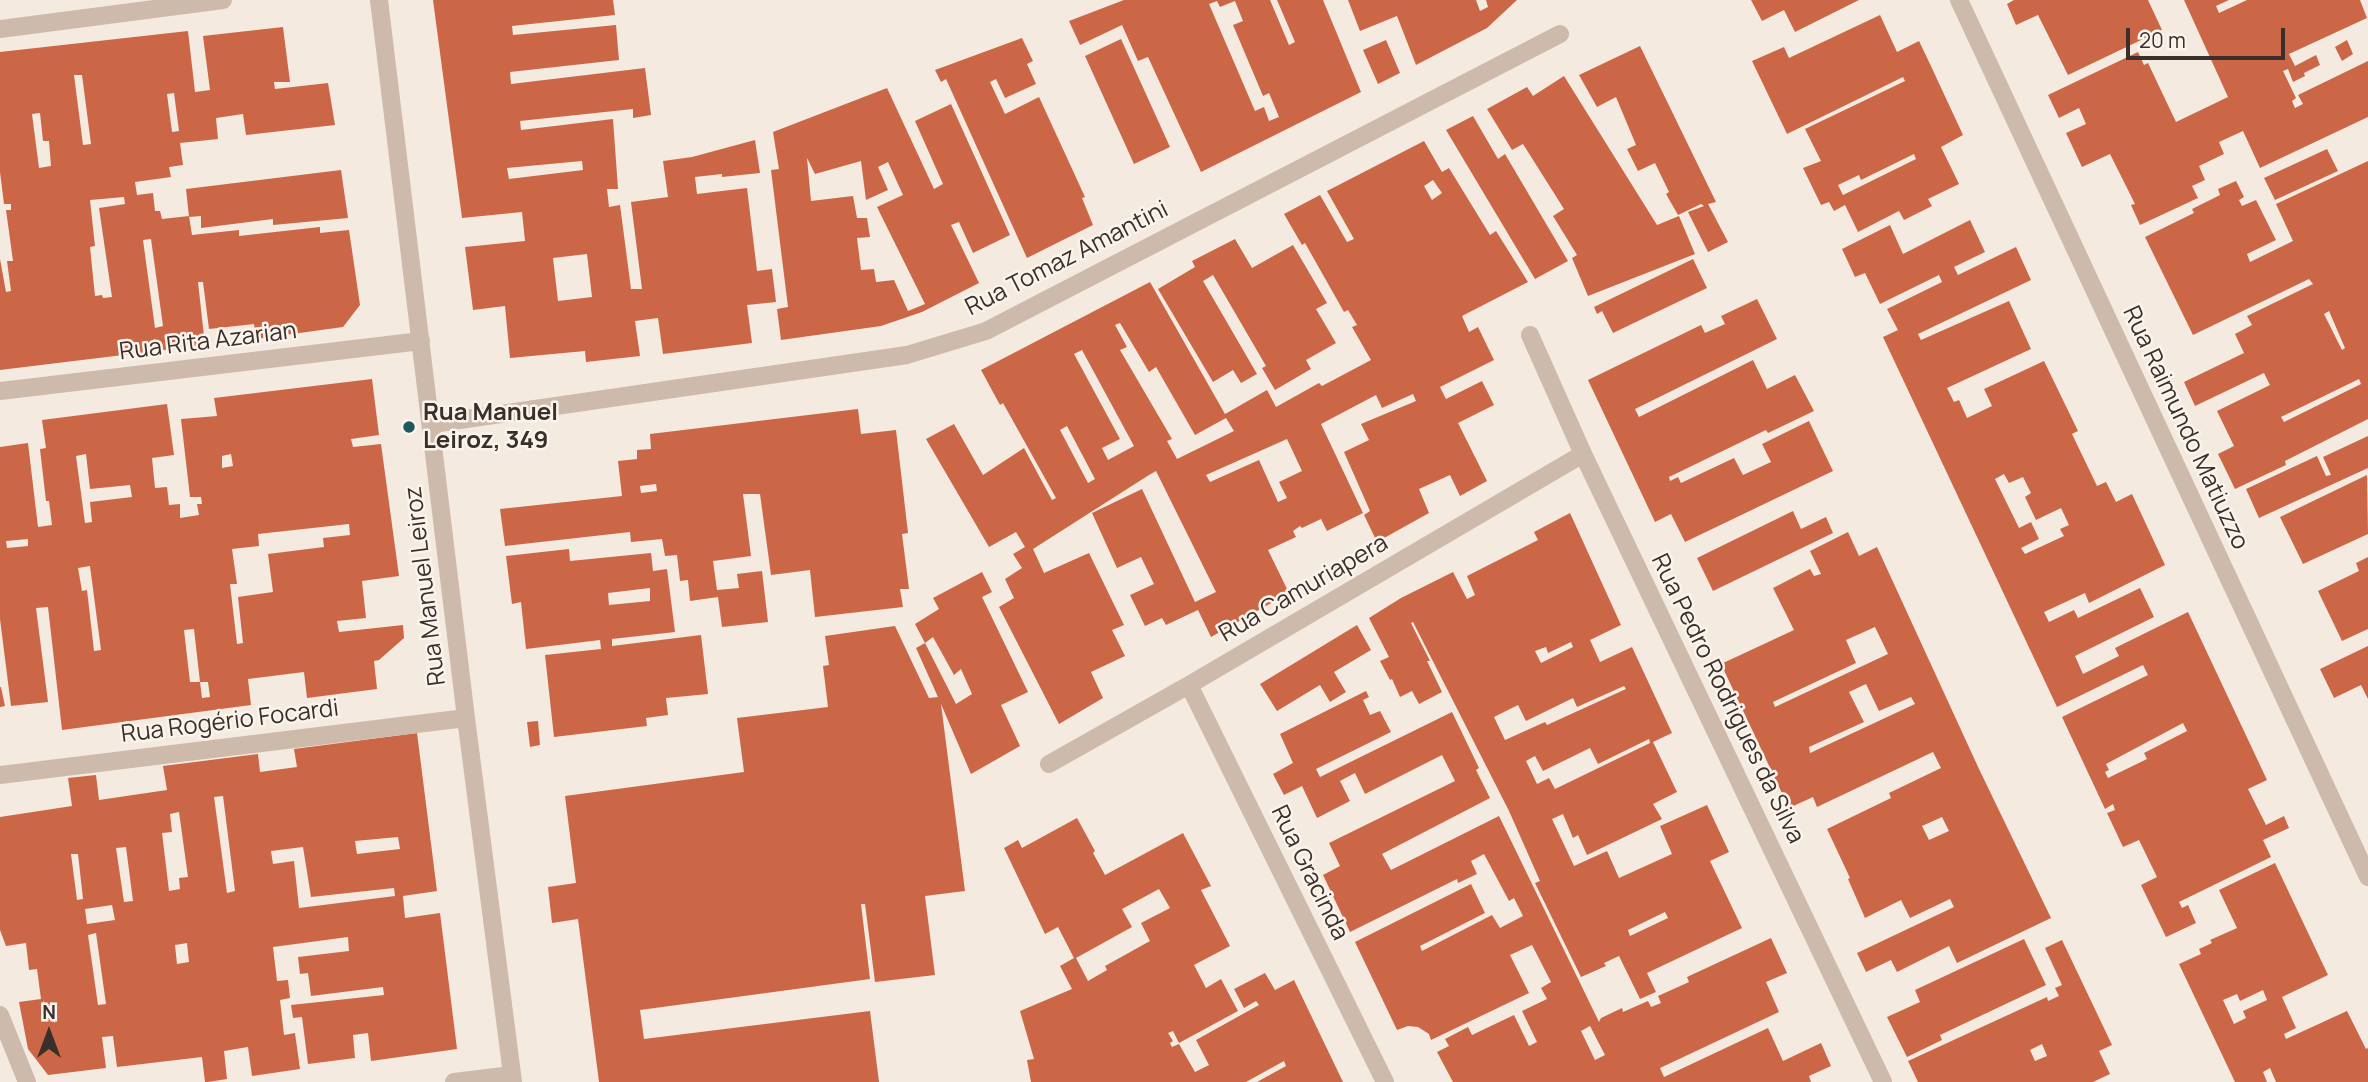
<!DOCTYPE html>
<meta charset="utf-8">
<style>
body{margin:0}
#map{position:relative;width:2368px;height:1082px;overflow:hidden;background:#f4eadf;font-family:Manrope,sans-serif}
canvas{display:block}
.north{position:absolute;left:14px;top:998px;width:70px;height:70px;-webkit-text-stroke:5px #fbf4ec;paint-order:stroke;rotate:0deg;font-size:19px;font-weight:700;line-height:28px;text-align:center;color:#3a2f2a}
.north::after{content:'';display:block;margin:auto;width:24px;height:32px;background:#3a2f2a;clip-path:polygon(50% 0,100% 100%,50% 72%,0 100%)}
.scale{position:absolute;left:2126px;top:28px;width:159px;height:32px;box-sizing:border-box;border:4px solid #3a2f2a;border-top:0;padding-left:9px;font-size:21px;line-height:24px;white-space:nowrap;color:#3a2f2a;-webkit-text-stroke:5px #fbf4ec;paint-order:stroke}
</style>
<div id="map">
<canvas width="2368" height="1082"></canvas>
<div class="north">N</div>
<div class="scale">20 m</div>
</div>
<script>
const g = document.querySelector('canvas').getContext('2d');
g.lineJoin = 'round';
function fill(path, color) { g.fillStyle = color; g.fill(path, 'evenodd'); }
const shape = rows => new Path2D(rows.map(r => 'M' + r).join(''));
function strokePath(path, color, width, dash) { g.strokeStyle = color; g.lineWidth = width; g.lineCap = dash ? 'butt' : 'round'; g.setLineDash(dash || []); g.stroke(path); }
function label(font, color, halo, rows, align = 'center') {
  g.font = font + ' Manrope,sans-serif'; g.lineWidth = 5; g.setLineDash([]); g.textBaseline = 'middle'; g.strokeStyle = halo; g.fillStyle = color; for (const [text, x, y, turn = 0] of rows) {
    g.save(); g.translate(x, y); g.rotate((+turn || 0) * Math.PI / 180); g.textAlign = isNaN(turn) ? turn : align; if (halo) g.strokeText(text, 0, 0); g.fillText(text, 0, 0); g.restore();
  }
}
fill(shape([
 [433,0,613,0,615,15,512,26,513,35,616,25,619,60,510,72,511,84,645,68,651,115,633,118,633,109,520,121,521,130,613,119,618,189,607,189,609,207,620,205,631,289,642,289,631,202,668,197,663,161,692,157,755,140,760,173,722,177,722,174,695,177,697,194,747,188,757,271,772,269,776,302,747,305,752,343,663,354,658,318,635,321,640,356,586,362,585,351,510,358,505,306,473,310,465,247,525,241,522,212,462,218],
 [582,161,583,170,509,179,507,168],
 [587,254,592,297,558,301,553,258],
 [1124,0,1270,0,1289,45,1295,42,1277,0,1323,0,1361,92,1201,172,1148,57,1138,61,1122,25,1080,45,1069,21],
 [1217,1,1220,7,1235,1,1243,21,1233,25,1263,96,1269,93,1279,117,1269,121,1264,107,1255,111,1209,4],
 [1348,0,1476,0,1480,11,1488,7,1486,0,1517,0,1487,28,1416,65,1397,16,1360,31],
 [1751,0,1859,0,1795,32,1784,10,1762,21],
 [2014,0,2148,0,2162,30,2068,75,2038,15,2016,25,2007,4],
 [2184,0,2229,0,2216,6,2219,13,2247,0,2360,0,2367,18,2289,54,2295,66,2316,55,2320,65,2304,73,2305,76,2293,82,2288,69,2283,71,2296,98,2292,101,2295,108,2303,104,2298,95,2368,61,2368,117,2260,168,2243,131,2219,142,2224,154,2199,166,2205,180,2192,186,2198,198,2140,225,2131,205,2135,204,2110,154,2082,167,2066,133,2086,124,2079,108,2059,118,2048,95,2138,52,2144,65,2148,63,2176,122,2228,97],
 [1880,15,1897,52,1919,41,1930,64,1963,135,1941,147,1959,184,1928,199,1932,206,1904,220,1899,211,1858,232,1845,205,1834,211,1829,202,1821,205,1803,168,1821,161,1805,129,1905,81,1903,77,1787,134,1752,61,1784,47,1789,58],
 [1914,154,1916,159,1843,195,1838,185,1859,175,1861,180],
 [283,27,290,82,274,82,275,89,328,83,335,125,246,135,243,114,216,118,218,139,180,143,183,165,169,167,171,177,135,182,137,195,153,193,155,211,160,211,162,219,189,216,192,235,239,230,239,236,320,227,320,233,349,230,360,305,343,327,256,339,254,324,209,329,203,282,198,282,205,345,0,370,0,259,6,292,11,291,7,261,13,261,6,210,11,210,11,204,4,204,0,172,0,52,188,31,195,92,210,90,203,36],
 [74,75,82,75,91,144,83,145],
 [174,93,179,131,172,132,167,94],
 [40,113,43,141,49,141,51,166,39,168,32,114],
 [124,197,125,204,99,208,112,297,103,298,102,295,95,296,90,247,95,246,90,200],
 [151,239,163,326,155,328,143,240],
 [1022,38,1033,61,1027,64,1036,84,1005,98,996,79,990,82,1005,114,1039,97,1085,197,1082,198,1093,225,1027,258,946,79,941,82,935,70],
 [1121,39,1170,147,1134,164,1085,56],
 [1386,40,1400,73,1378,84,1363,50],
 [2347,40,2353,54,2342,61,2335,47],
 [1640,46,1716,202,1708,204,1728,242,1708,252,1688,212,1704,206,1701,204,1678,215,1666,194,1669,192,1655,163,1638,171,1627,149,1636,145,1616,97,1597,107,1579,75],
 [1564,76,1657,225,1679,216,1695,254,1588,296,1572,258,1577,255,1553,216,1564,209,1523,144,1512,150,1487,109,1527,87,1533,96],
 [887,88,934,189,943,184,915,121,951,104,1010,235,973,253,959,222,951,225,979,283,922,312,881,326,781,340,777,309,788,307,771,170,779,169,773,132],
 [807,158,815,174,861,161,866,200,888,190,878,167,888,162,903,195,877,207,925,304,908,311,894,280,876,282,874,269,861,270,857,238,870,237,867,218,857,218,853,196,811,201],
 [1473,116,1498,159,1505,154,1568,261,1535,279,1446,130],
 [1424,141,1442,172,1449,168,1490,235,1496,231,1528,282,1462,316,1469,332,1478,327,1494,360,1440,387,1446,399,1482,381,1494,405,1458,423,1487,481,1460,496,1450,475,1419,489,1429,513,1377,542,1364,515,1370,511,1344,452,1369,440,1361,424,1416,401,1413,394,1382,408,1376,395,1321,424,1363,513,1327,531,1321,519,1302,528,1300,526,1293,531,1296,537,1268,550,1289,593,1211,637,1198,610,1166,625,1162,618,1145,626,1130,595,1154,584,1141,557,1117,568,1092,513,1142,489,1195,602,1216,592,1156,471,1149,475,1033,549,1044,573,1089,553,1124,625,1112,630,1125,656,1091,672,1103,698,1059,724,999,607,1014,598,1005,579,1022,568,1013,554,1025,547,1016,532,989,547,926,439,954,424,983,475,1024,448,1052,500,1056,498,1003,403,1000,405,981,370,1150,282,1225,414,1267,390,1276,407,1319,383,1322,386,1371,360,1352,327,1357,325,1348,310,1344,312,1305,243,1302,245,1284,214,1320,195,1347,242,1354,239,1327,191],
 [1433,180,1442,193,1432,200,1424,186],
 [1120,323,1149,372,1156,367,1195,435,1226,418,1234,431,1177,459,1167,441,1172,439,1120,350,1127,347,1115,325],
 [1082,350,1134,446,1108,460,1102,448,1120,439,1074,354],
 [1067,426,1095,479,1088,483,1060,430],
 [1287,439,1302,471,1279,482,1287,498,1278,502,1259,460,1210,482,1206,475],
 [2327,149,2338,171,2275,200,2264,178],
 [2368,161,2368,419,2285,461,2286,465,2235,489,2218,454,2234,446,2217,411,2270,385,2264,373,2195,406,2184,382,2244,353,2235,334,2252,325,2247,316,2313,284,2309,279,2193,335,2145,237,2194,213,2192,209,2220,195,2218,189,2236,181,2244,197,2239,200,2242,206,2256,200,2276,240,2247,254,2250,262,2293,241,2276,204],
 [2329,311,2345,348,2342,350,2324,314],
 [2359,379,2361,384,2284,422,2281,417],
 [341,170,348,218,273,225,273,219,201,228,201,216,189,217,186,189],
 [1970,220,1985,252,1954,267,1958,275,2016,247,2031,280,1918,334,1921,340,2009,301,2031,349,1947,388,1954,402,1959,400,1967,418,1992,406,1984,389,2044,361,2078,431,2072,434,2097,486,2106,482,2116,502,2132,494,2165,565,2089,603,2085,593,2044,612,2049,622,2074,610,2078,618,2140,588,2154,617,2075,656,2083,674,2119,656,2115,648,2188,612,2267,780,2248,789,2266,825,2284,816,2289,828,2263,840,2271,857,2179,902,2182,908,2188,905,2196,923,2166,937,2141,885,2157,877,2139,840,2123,847,2107,813,2115,810,2113,804,2105,809,2062,717,2148,675,2143,665,2057,707,1883,337,1898,330,1887,309,1942,282,1939,275,1880,304,1865,273,1855,277,1842,249,1890,225,1903,254],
 [2004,474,2009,483,2023,477,2031,493,2025,497,2036,520,2061,508,2069,525,2060,529,2064,536,2025,554,2021,548,2039,539,2031,522,2019,528,1995,479],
 [2183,723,2187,731,2144,753,2147,759,2108,778,2105,772,2109,770,2106,764],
 [1235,239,1252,268,1293,245,1327,303,1316,309,1336,343,1306,360,1311,369,1275,390,1262,368,1266,366,1213,275,1203,281,1257,374,1241,383,1233,370,1213,382,1158,289,1195,267,1192,261],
 [1693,259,1707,288,1613,333,1602,311,1597,314,1594,307],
 [1757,299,1777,339,1635,409,1639,417,1753,360,1767,389,1795,375,1814,411,1768,433,1766,430,1669,477,1670,481,1678,477,1681,483,1734,458,1743,475,1771,462,1762,444,1809,421,1833,471,1685,542,1671,514,1655,522,1588,380,1701,325,1705,333,1725,324,1721,316],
 [372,379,379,435,351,439,353,447,381,444,399,576,362,581,366,618,337,621,339,632,403,625,404,638,379,660,374,661,377,689,307,698,304,672,248,679,251,705,62,730,48,607,36,608,48,702,11,706,0,619,0,447,28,443,38,527,52,525,49,501,46,501,40,449,46,448,42,420,167,404,174,455,152,458,155,488,167,487,169,505,180,504,180,518,199,515,197,504,202,504,201,497,190,497,181,419,217,416,214,398],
 [86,454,90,489,130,485,132,497,90,502,92,522,85,523,76,456],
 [231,454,233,466,222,468,222,456],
 [349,524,350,535,323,538,324,547,268,554,273,592,238,597,243,643,237,644,230,584,237,584,232,549,259,546,258,534],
 [28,539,28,546,7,548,6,541],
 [90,566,101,650,94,651,87,590,82,591,78,568],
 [194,629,200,682,208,682,210,697,202,698,200,682,190,682,184,630],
 [858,409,861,434,896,430,908,533,902,534,909,589,900,589,903,607,815,617,810,570,771,575,760,494,743,494,751,556,713,561,717,590,739,588,737,574,762,571,768,622,722,627,718,597,690,601,688,580,680,581,677,555,665,556,662,539,631,542,630,532,505,546,500,509,622,496,618,461,637,459,637,450,651,449,650,434],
 [656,484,657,491,641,493,640,486],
 [2368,436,2368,468,2259,518,2246,489,2317,456,2326,476,2331,475,2323,457],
 [2367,475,2368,534,2303,564,2280,517],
 [1793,511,1801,529,1826,517,1833,533,1713,591,1697,558],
 [1570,513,1621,625,1590,640,1600,662,1632,647,1672,733,1653,742,1677,792,1653,804,1662,819,1587,855,1578,835,1573,838,1563,814,1552,819,1574,866,1607,851,1619,878,1672,854,1660,826,1707,805,1729,852,1710,861,1742,928,1647,973,1656,992,1640,999,1619,956,1604,963,1606,966,1581,977,1535,883,1540,881,1509,811,1413,622,1411,623,1430,661,1427,661,1442,692,1419,704,1412,691,1400,697,1392,679,1390,680,1380,661,1389,657,1369,618,1401,598,1453,572,1467,599,1475,595,1467,576,1538,540,1534,532],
 [1571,642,1573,647,1541,663,1535,651,1546,647,1548,653],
 [1624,686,1626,689,1547,725,1545,722,1505,740,1494,717,1518,705,1526,721,1573,698,1577,707],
 [1649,739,1650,743,1555,789,1549,778,1537,784,1526,761,1535,756,1543,771,1590,748,1598,764],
 [1665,912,1668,918,1630,936,1628,930],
 [1848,532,1859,556,1877,547,1979,769,2051,918,1957,963,1949,946,1897,972,1891,960,1866,972,1857,953,1954,907,1950,899,1910,918,1901,900,1865,918,1848,879,1850,878,1827,829,1891,798,1889,793,1941,768,1933,752,1817,807,1813,797,1789,808,1721,664,1794,630,1773,588,1810,569,1814,576,1821,574,1810,551],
 [1875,627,1888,654,1775,707,1773,702,1856,663,1846,640],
 [1866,684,1879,711,1911,697,1915,704,1810,753,1809,747,1864,722,1849,692],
 [1942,817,1949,831,1929,840,1922,826],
 [569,549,570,561,651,553,653,571,667,569,675,632,612,639,612,646,701,635,708,694,666,698,668,715,646,718,647,726,554,737,545,655,601,649,600,640,526,649,521,602,512,604,506,556],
 [650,588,650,601,609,605,608,593],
 [2368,557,2368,629,2342,641,2318,591,2359,571,2356,563],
 [982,572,992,592,982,597,1028,692,1001,705,1020,746,971,774,941,704,965,891,925,896,935,975,875,982,865,904,861,904,870,979,640,1010,644,1039,870,1011,879,1082,599,1082,578,919,552,923,548,887,576,883,565,796,744,772,737,718,828,707,823,666,829,665,825,636,895,626,929,698,938,697,916,648,925,643,915,624,939,609,933,598],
 [933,637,954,675,961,669,972,694,956,704,925,643],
 [1357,625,1371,650,1334,672,1346,692,1330,702,1320,685,1277,711,1260,684],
 [2368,646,2368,699,2361,685,2334,698,2320,669],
 [0,687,1,687,5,706,0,707],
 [1366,691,1369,697,1363,700,1370,715,1380,711,1391,732,1316,769,1320,777,1452,712,1479,768,1476,770,1490,798,1382,854,1391,870,1499,816,1599,1022,1601,1018,1622,1008,1623,1012,1648,1001,1651,1007,1661,1003,1658,996,1689,982,1687,977,1771,938,1787,973,1766,982,1779,1012,1660,1068,1664,1077,1768,1028,1783,1061,1821,1043,1831,1066,1809,1076,1811,1082,1453,1082,1437,1052,1449,1046,1445,1039,1468,1027,1472,1035,1514,1015,1529,1046,1537,1042,1522,1011,1547,999,1541,988,1551,982,1532,945,1510,955,1529,993,1431,1040,1429,1034,1418,1027,1408,1026,1397,1030,1355,942,1471,884,1485,913,1420,946,1422,951,1492,915,1500,928,1523,916,1514,898,1509,901,1484,854,1471,861,1477,874,1458,883,1457,879,1350,932,1323,875,1340,866,1329,843,1455,781,1442,755,1365,794,1355,773,1340,781,1350,801,1317,818,1302,786,1284,795,1273,774,1293,763,1280,734],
 [1590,1026,1605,1055,1595,1060,1581,1031],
 [538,721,540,745,530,747,527,722],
 [417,733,437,891,403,896,405,918,440,913,457,1049,371,1061,368,1033,353,1035,355,1058,308,1064,302,1017,293,1018,291,1005,384,995,383,987,311,996,308,973,300,974,298,957,349,951,348,937,273,947,277,981,288,980,290,998,280,1000,284,1035,295,1033,300,1069,252,1076,248,1047,224,1051,227,1079,208,1082,205,1082,202,1057,117,1067,113,1036,102,1037,106,1068,48,1075,28,1049,19,1002,41,999,37,969,29,970,26,943,6,946,0,930,0,817,72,806,68,778,96,775,99,800,167,790,163,766,258,754,260,772,297,767,294,749],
 [223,796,235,891,227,893,214,797],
 [179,812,188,877,179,878,180,889,169,891,162,833,172,832,170,814],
 [398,837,400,849,357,854,355,841],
 [126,847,133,901,124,902,116,848],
 [303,847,311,897,394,888,395,896,299,908,294,861,273,864,271,851],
 [71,854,78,854,83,899,77,900],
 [112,905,115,920,87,924,85,909],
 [96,933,106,1004,98,1005,88,935],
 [187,943,189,962,177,964,175,945],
 [1077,818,1095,851,1093,853,1105,875,1183,833,1211,886,1201,890,1230,946,1194,965,1206,988,1221,979,1238,1011,1179,1043,1173,1031,1168,1033,1173,1041,1170,1043,1172,1047,1179,1044,1195,1072,1209,1065,1196,1040,1259,1005,1256,1001,1244,1008,1234,989,1265,973,1275,990,1294,980,1343,1082,1257,1082,1286,1066,1284,1061,1246,1082,1031,1082,1027,1060,1034,1059,1020,1011,1072,989,1060,966,1074,958,1058,927,1045,934,1004,848,1018,840,1022,848],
 [1159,889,1170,908,1141,923,1150,941,1105,966,1107,970,1088,981,1076,958,1132,927,1122,909],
 [2275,863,2328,975,2282,997,2296,1028,2284,1034,2286,1039,2347,1011,2366,1049,2368,1048,2368,1082,2276,1082,2270,1068,2263,1072,2267,1082,2235,1082,2179,964,2201,954,2199,949,2212,943,2210,940,2237,928,2219,890],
 [2263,990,2267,1000,2243,1011,2246,1018,2234,1024,2223,1000,2237,994,2240,1001],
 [2024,939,2046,985,1940,1035,1942,1040,1907,1057,1887,1017,1920,1002,1915,990],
 [2062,940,2112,1045,2099,1051,2110,1074,2093,1082,1918,1082,1908,1061,2047,997,2048,1001,2059,996,2055,988,2062,985,2045,948],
 [2042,1044,2047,1056,2035,1061,2030,1050]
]), '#cb6746');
strokePath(shape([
 [379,0,466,718,513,1082],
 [1959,0,2368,877],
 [0,29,223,0],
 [1530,335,1583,454,1883,1082],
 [0,391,421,341],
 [432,424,907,355,986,331,1560,34],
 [1189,685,1385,1082],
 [1049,764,1189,685,1583,454],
 [0,775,466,718],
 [0,1015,27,1082],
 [454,1082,512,1075]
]), '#cdbaaa', 18);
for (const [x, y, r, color] of [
 [409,427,7,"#1d595e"]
]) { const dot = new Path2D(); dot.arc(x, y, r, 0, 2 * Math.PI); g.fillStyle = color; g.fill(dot); strokePath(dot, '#fbf4ec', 2.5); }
label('24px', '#3a2f2a', '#fbf4ec', [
 ["Rua Tomaz Amantini",1067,259,-27],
 ["Rua Rita Azarian",208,342,-7],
 ["Rua Raimundo Matiuzzo",2185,428,65],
 ["Rua Manuel Leiroz",426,586,-97],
 ["Rua Camuriapera",1304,589,-30],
 ["Rua Pedro Rodrigues da Silva",1727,699,64],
 ["Rua Rogério Focardi",230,722,-7],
 ["Rua Gracinda",1309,873,64]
]);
label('bold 24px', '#3a2f2a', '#fbf4ec', [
 ["Rua Manuel",423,413],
 ["Leiroz, 349",423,441]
], 'left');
</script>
